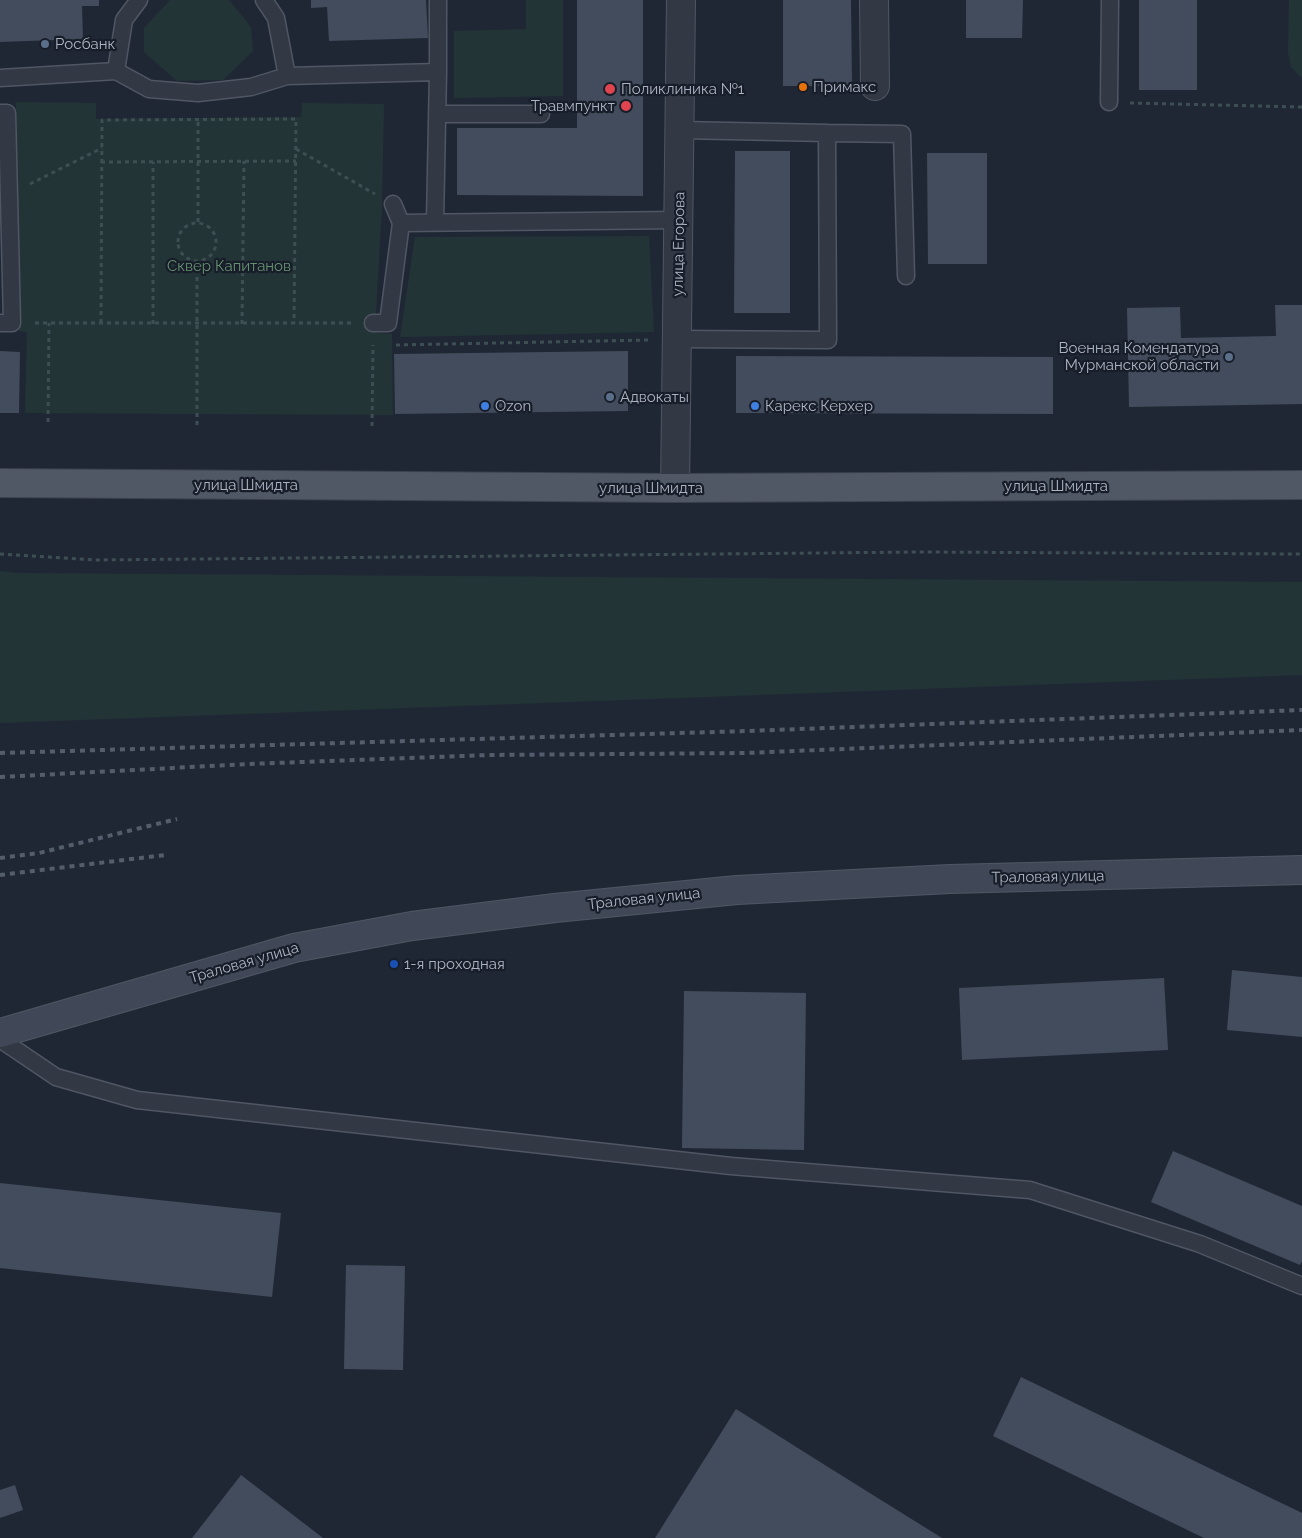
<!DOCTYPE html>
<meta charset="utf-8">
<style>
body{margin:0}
canvas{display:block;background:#1f2734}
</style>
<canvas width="1302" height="1538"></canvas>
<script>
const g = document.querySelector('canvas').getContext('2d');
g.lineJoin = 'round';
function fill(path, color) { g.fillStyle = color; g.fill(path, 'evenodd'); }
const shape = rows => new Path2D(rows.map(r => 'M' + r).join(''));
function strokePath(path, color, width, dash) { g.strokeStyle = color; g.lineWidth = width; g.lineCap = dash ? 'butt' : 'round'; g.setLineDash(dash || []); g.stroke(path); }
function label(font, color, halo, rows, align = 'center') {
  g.font = font + ' Raleway,sans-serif'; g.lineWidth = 4.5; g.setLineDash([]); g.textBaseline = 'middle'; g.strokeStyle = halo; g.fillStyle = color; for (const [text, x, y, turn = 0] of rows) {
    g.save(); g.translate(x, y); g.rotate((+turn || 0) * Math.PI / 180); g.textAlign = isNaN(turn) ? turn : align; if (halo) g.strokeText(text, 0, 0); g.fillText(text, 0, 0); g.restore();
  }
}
fill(shape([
 [170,0,229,0,251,27,253,51,223,80,177,81,144,52,144,28],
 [526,0,563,0,563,96,454,98,454,31,526,29],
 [1289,0,1302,0,1302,78,1291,67,1288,53],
 [16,102,96,103,96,119,301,117,302,103,384,104,382,206,376,313,377,333,392,334,393,415,25,413,27,332,19,331],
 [649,236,654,332,400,337,415,237],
 [0,571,19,573,1302,582,1302,675,0,723]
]), '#223436');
fill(shape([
 [0,0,99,0,99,6,82,6,83,39,0,42],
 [311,0,426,0,428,38,329,41,327,7,311,8],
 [577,0,643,0,643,196,457,195,457,128,577,128],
 [783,0,851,0,852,86,783,86],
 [966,0,1023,0,1022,38,966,38],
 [1139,0,1197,0,1197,90,1139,90],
 [735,151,790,151,790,313,734,313],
 [927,153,987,153,987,264,928,264],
 [1275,305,1302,305,1302,404,1129,407,1127,308,1180,307,1181,338,1276,336],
 [0,351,20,352,19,413,0,413],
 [628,351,628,411,395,414,394,354],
 [736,356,1053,357,1053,414,736,413],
 [1232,970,1302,977,1302,1037,1227,1030],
 [1164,978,1168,1050,962,1060,959,988],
 [684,991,806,993,804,1150,682,1148],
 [1173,1151,1302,1206,1302,1261,1300,1265,1151,1202],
 [0,1183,281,1213,272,1297,0,1268],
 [346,1265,405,1266,403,1370,344,1369],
 [1021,1377,1302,1513,1302,1538,1204,1538,993,1436],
 [736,1409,828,1467,942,1538,655,1538],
 [241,1475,323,1538,192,1538],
 [15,1485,23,1510,0,1518,0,1490]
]), '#424c5c');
const lane = shape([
 [264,0,276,18,287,76],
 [116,71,124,20,139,0],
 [0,78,116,71,149,89,198,93,251,87,287,76,438,72],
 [1109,102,1110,0],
 [0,113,7,113,12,323,0,323],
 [437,114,541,114],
 [827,133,902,134,906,276],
 [435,222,438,72,438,0],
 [401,223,679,220],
 [373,323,388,323,401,223,393,204],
 [677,339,828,340,827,133,680,130],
 [0,1039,56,1077,137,1100,731,1166,1030,1190,1200,1244,1302,1286]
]);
const street = shape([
 [874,0,875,86],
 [675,488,681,0]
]);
const secondary = shape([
 [0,1033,294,948,412,926,555,908,737,890,950,879,1302,870]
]);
const primary = shape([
 [0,483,675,488,1302,485]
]);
strokePath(lane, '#505663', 19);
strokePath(street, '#505663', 30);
strokePath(secondary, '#505663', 30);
strokePath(primary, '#3c424e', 30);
strokePath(shape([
 [1130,103,1302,107],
 [296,149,375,194],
 [101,162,296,161],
 [30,184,102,148],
 [198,222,198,118],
 '178 242a19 19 0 1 1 38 0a19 19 0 1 1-38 0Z',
 [35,323,351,323],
 [101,323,102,120,296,119,294,323],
 [153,324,153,162],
 [242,324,244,161],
 [396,345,649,340],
 [48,422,49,323],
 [197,425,197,262],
 [372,426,373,345],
 [0,554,94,560,920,552,1302,554]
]), '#3e4f53', 3, [4, 4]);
strokePath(lane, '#323945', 16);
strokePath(street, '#323945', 28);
strokePath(secondary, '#404858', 28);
strokePath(primary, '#505865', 28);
strokePath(shape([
 [0,753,748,731,1302,710],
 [0,777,249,764,488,755,746,753,1302,730],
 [0,858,39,853,177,819],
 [0,875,165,855]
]), '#545d6c', 4, [5, 5]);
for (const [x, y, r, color] of [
 [45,44,5,"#5c6f8a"],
 [803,87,5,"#e8710a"],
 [610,89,6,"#e0444e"],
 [626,106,6,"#e0444e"],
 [1229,357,5,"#5c6f8a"],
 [610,397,5,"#5c6f8a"],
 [485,406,5,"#3f7fe0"],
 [755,406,5,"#3f7fe0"],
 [394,964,5,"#1a4fb4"]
]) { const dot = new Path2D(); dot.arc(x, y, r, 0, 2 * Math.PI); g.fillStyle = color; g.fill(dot); strokePath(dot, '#181e29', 2); }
label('15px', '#acb3c2', '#181e29', [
 ["Росбанк",55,44],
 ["Примакс",813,87],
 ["Поликлиника №1",621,89],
 ["Травмпункт",615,106,"right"],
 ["Военная Комендатура",1219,348,"right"],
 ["Мурманской области",1219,365,"right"],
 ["Адвокаты",620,397],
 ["Ozon",495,406],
 ["Карекс Керхер",765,406],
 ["1-я проходная",404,964]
], 'left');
label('15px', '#acb3c2', '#181e29', [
 ["улица Егорова",679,244,-89],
 ["улица Шмидта",246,485],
 ["улица Шмидта",1056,486],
 ["улица Шмидта",651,488],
 ["Траловая улица",1048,877,-1],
 ["Траловая улица",644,899,-6],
 ["Траловая улица",244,963,-16]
]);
label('15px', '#659171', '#181e29', [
 ["Сквер Капитанов",229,266]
]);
</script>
